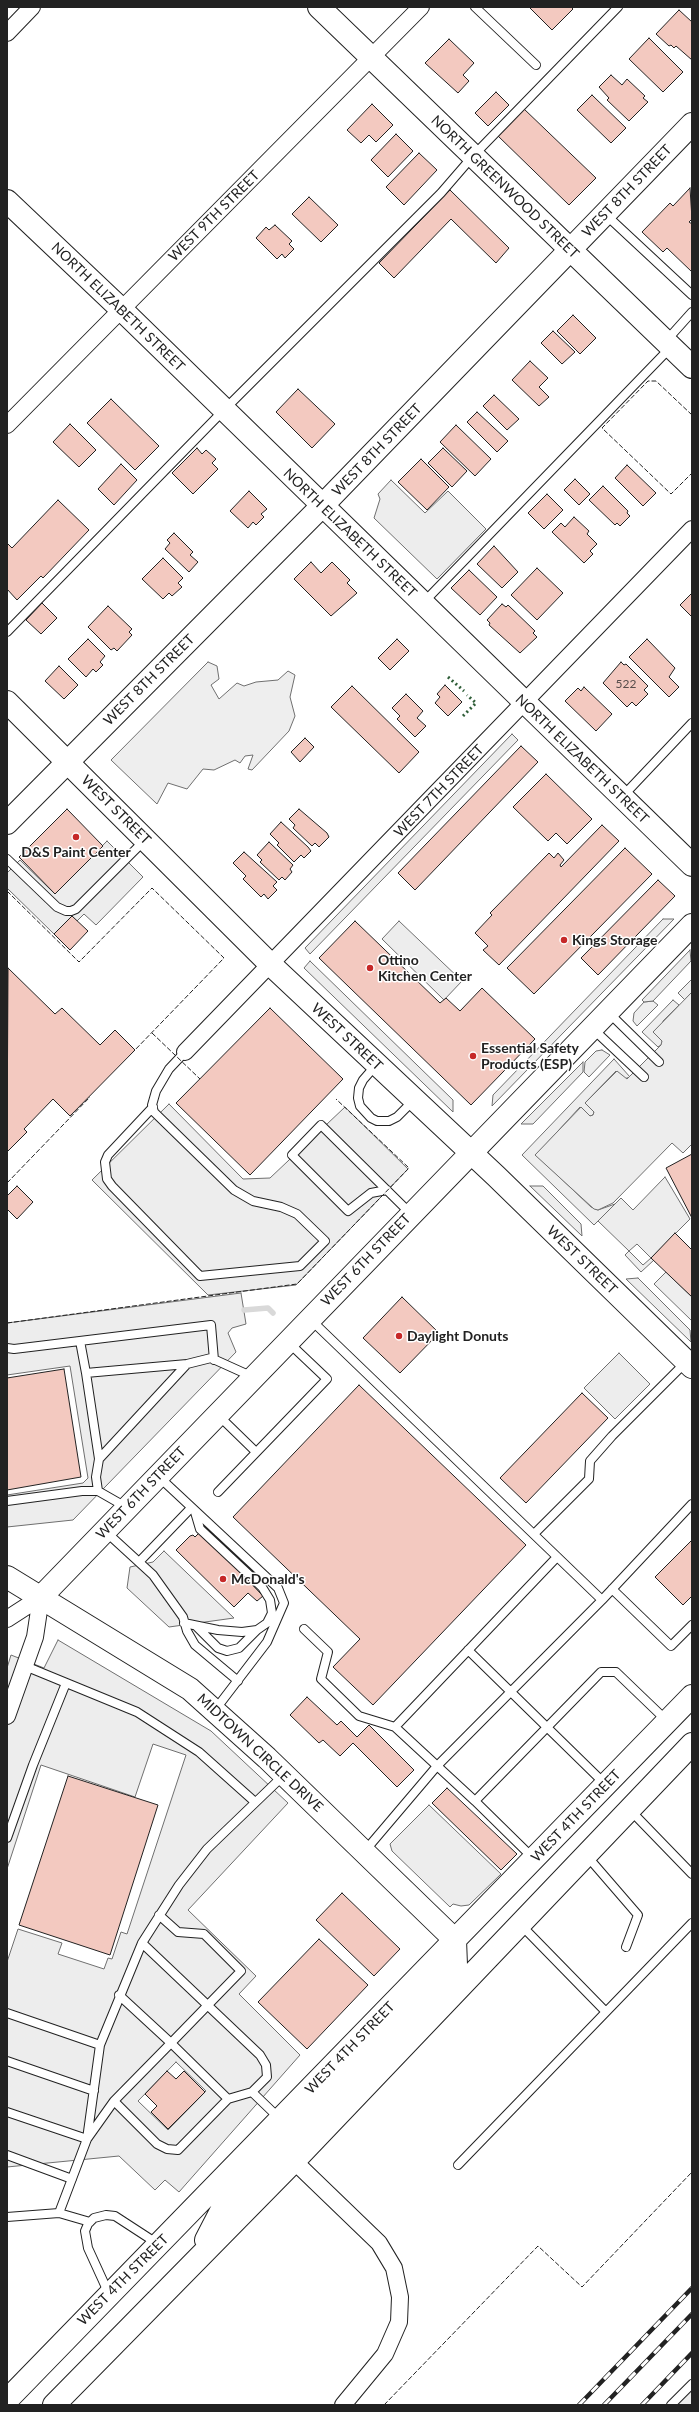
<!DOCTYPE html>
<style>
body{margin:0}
#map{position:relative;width:699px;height:2412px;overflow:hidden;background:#fff;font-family:Lato,sans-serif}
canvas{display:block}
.frame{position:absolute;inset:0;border:8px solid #222;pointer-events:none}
</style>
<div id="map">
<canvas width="699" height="2412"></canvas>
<div class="frame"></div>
</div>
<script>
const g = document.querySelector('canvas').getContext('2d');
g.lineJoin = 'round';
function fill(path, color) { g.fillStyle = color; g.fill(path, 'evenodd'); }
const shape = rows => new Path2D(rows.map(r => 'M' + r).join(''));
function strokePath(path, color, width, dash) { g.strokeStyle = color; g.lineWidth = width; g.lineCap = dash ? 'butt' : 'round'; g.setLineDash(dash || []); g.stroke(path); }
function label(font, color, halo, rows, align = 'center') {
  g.font = font + ' Lato,sans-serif'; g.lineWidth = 3; g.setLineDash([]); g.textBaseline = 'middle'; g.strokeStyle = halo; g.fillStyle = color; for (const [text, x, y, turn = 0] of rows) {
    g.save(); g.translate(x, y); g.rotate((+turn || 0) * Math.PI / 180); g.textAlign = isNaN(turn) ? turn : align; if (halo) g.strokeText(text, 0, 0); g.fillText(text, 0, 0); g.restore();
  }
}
const green = shape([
 [208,662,217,666,219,679,211,685,219,699,237,683,244,686,256,682,278,680,288,671,295,675,290,697,295,716,289,731,252,770,248,769,253,755,245,756,240,763,235,760,214,770,203,769,187,789,168,783,157,804,111,760,208,662],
 [692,979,692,992,685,1000,678,993,692,979],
 [673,1000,679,1005,663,1021,662,1044,658,1047,642,1032,673,1000],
 [653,1001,658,1005,637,1026,633,1021,634,1013,644,1002,653,1001],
 [602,1050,610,1055,589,1077,584,1072,585,1062,596,1051,602,1050],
 [614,1059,630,1077,624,1079,616,1071,585,1103,594,1112,593,1115,590,1116,580,1107,536,1155,591,1207,598,1210,615,1204,594,1225,522,1155,614,1059],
 [629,1251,643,1265,651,1258,654,1260,641,1272,625,1255,629,1251],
 [666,1272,692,1297,692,1321,654,1284,666,1272]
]);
fill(green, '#eee');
strokePath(green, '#6f6f6f', 1);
const parking = shape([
 [391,480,425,513,448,491,486,529,437,579,374,518,380,499,378,494,391,480],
 [512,734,518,740,310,954,305,948,512,734],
 [107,841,143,877,96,925,84,914,77,921,72,916,54,934,7,888,7,873,20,860,55,894,107,841],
 [663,919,674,919,492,1106,493,1095,663,919],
 [399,921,462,981,444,1000,382,939,399,921],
 [690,950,691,961,653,1001,644,1002,642,1000,690,950],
 [310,961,453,1100,453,1112,304,968,310,961],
 [692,992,692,1144,683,1153,672,1143,613,1203,598,1210,594,1209,535,1155,581,1107,590,1116,593,1115,594,1112,585,1103,617,1071,627,1079,661,1045,662,1041,653,1032,692,992],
 [583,1062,583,1072,533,1124,521,1124,583,1062],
 [169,1104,243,1179,270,1178,345,1107,408,1169,296,1285,208,1295,92,1180,169,1104],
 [665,1177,690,1219,651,1258,637,1244,629,1251,598,1221,621,1198,633,1210,665,1177],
 [530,1186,543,1186,581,1224,582,1236,530,1186],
 [638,1278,690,1330,691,1342,626,1279,638,1278],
 [241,1293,246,1324,232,1328,228,1333,236,1352,73,1520,7,1527,7,1495,83,1483,88,1478,70,1366,7,1375,7,1323,241,1293],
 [619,1353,650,1384,615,1419,584,1388,619,1353],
 [164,1551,234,1618,169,1627,127,1588,130,1567,153,1562,164,1551],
 [58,1640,211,1731,288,1803,188,1910,256,1976,239,1994,300,2055,179,2192,165,2180,155,2190,119,2156,7,2167,7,1962,18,1929,62,1943,58,1954,104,1969,108,1958,112,1959,121,1932,127,1934,186,1755,153,1744,135,1797,41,1765,7,1869,7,1668,11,1655,44,1668,58,1640],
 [176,2062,206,2091,168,2130,138,2101,176,2062],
 [429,1805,501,1874,469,1905,461,1906,453,1904,450,1907,392,1851,390,1844,429,1805],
 [692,2384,692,2405,671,2405,692,2384]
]);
fill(parking, '#ededed');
strokePath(parking, '#6f6f6f', 1);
strokePath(shape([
 [244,1310,268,1308,273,1313]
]), '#d9d9d9', 5.5);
const building = shape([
 [529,7,571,7,573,9,552,30,529,7],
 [679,10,692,22,692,60,676,46,674,48,671,45,669,46,656,34,679,10],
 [649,38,683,72,663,92,629,59,649,38],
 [449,39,474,63,463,75,469,81,458,93,425,63,449,39],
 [611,75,622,85,627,79,645,96,643,98,648,102,629,121,607,100,609,98,599,87,611,75],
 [496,92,509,105,488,126,475,113,496,92],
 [592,95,626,128,611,143,577,110,592,95],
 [372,104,393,125,376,142,369,135,361,143,347,130,372,104],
 [523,108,596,178,569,205,497,135,523,108],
 [396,134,413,151,388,177,371,160,396,134],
 [419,153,437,170,404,205,386,187,419,153],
 [690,188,692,219,689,222,692,224,692,272,667,248,663,252,642,232,670,203,673,206,690,188],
 [450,190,509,248,496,263,451,219,394,278,379,263,450,190],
 [309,197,338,225,321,242,292,214,309,197],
 [275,225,292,241,289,244,294,249,285,258,282,254,277,259,256,238,266,227,269,230,275,225],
 [573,315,596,338,580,354,557,331,573,315],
 [553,331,575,352,562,364,541,343,553,331],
 [530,361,548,378,539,387,549,397,539,406,512,380,530,361],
 [298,389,335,424,312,448,276,412,298,389],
 [494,395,519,419,507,430,483,406,494,395],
 [111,399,159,446,135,470,87,423,111,399],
 [477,412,508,441,497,452,467,422,477,412],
 [70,424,96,450,79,467,53,442,70,424],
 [456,425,491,459,475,476,440,442,456,425],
 [197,448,202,454,206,450,216,459,212,463,218,469,193,494,172,473,197,448],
 [443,448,467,471,452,487,428,463,443,448],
 [421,459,449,487,427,510,398,482,421,459],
 [121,464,137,480,114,505,98,489,121,464],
 [627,465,656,493,643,506,615,478,627,465],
 [575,479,590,494,579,505,564,490,575,479],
 [603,486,628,511,627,513,630,516,620,526,617,523,615,525,589,500,603,486],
 [249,491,267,509,261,514,264,517,256,525,253,522,248,528,230,511,249,491],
 [547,494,563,510,544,529,528,513,547,494],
 [58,500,89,530,43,578,41,576,17,600,7,589,7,543,12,548,58,500],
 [574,517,589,531,587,534,597,544,590,551,593,554,584,563,552,532,561,523,565,527,574,517],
 [174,533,193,552,190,555,198,562,189,572,165,549,170,543,167,540,174,533],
 [494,546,518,572,502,588,477,564,494,546],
 [163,558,183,578,178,583,182,587,172,596,169,593,163,599,142,579,163,558],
 [311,562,321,573,332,562,350,580,347,583,357,593,331,616,294,579,311,562],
 [537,568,563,593,537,620,511,595,537,568],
 [469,570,497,597,480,615,451,588,469,570],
 [692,593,692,617,680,605,692,593],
 [42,603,57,618,41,634,26,620,42,603],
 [502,604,506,607,508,605,535,631,533,633,537,637,520,653,489,625,490,623,487,620,502,604],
 [108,606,132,629,129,632,132,635,117,651,114,648,111,650,88,627,108,606],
 [88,639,105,656,100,662,103,665,96,672,93,669,86,677,68,659,88,639],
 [397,639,409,651,390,670,378,658,397,639],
 [647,639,675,668,669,677,679,687,669,697,629,657,647,639],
 [621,662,624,665,626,664,648,686,644,690,648,694,636,706,632,702,627,707,603,683,621,662],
 [59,666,78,685,64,699,45,681,59,666],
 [445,685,462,702,448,716,435,703,440,697,437,694,445,685],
 [352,686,419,752,399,773,331,707,352,686],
 [584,687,612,714,596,731,565,701,578,688,581,691,584,687],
 [406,694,423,711,417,718,426,726,415,737,397,719,400,716,392,708,406,694],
 [305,738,314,747,300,762,291,752,305,738],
 [521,746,538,762,415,890,398,873,521,746],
 [546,774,592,819,567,844,556,833,548,841,513,807,546,774],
 [67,809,103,846,55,894,19,857,67,809],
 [299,809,327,833,329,837,319,847,315,843,312,846,293,828,295,825,289,819,299,809],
 [281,822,308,847,311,851,304,858,301,855,294,862,277,845,279,843,270,834,281,822],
 [602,825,619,841,499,965,483,950,488,946,475,933,492,915,490,913,549,853,554,858,558,853,564,860,560,865,561,867,602,825],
 [269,842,293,865,290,869,292,872,285,880,282,877,279,880,260,862,262,860,257,855,269,842],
 [625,848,652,874,534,994,507,968,625,848],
 [244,852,277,882,273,886,277,890,268,899,264,894,261,897,243,879,246,876,233,863,244,852],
 [658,880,675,896,598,975,581,958,658,880],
 [72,916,88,931,70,950,54,934,72,916],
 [355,921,440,1003,446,998,460,1011,482,988,535,1039,471,1105,319,958,355,921],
 [8,968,55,1014,62,1008,100,1045,115,1030,135,1050,70,1116,53,1099,24,1129,27,1132,7,1152,8,968],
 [270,1008,343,1079,250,1175,176,1103,270,1008],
 [692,1154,692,1218,666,1168,692,1154],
 [17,1186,33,1202,17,1219,7,1209,7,1196,17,1186],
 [675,1233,692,1250,692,1297,651,1258,675,1233],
 [402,1297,439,1333,400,1373,363,1338,402,1297],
 [64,1369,81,1477,7,1490,7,1378,64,1369],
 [359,1385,526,1545,373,1705,333,1667,360,1639,233,1517,359,1385],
 [582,1393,608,1418,526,1503,500,1478,582,1393],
 [199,1533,217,1551,219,1550,263,1596,257,1601,248,1593,234,1607,176,1550,190,1536,193,1535,195,1537,199,1533],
 [692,1540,692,1596,683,1605,655,1577,692,1540],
 [307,1697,337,1725,341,1721,357,1737,369,1725,414,1770,397,1787,353,1743,340,1756,323,1740,319,1743,290,1715,307,1697],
 [68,1776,158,1805,110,1955,19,1925,68,1776],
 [447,1788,517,1854,501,1870,432,1803,447,1788],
 [342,1893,400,1949,374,1976,316,1920,342,1893],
 [319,1939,368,1985,307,2049,258,2002,319,1939],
 [167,2071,176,2079,184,2071,205,2092,168,2129,151,2112,157,2106,145,2094,167,2071]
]);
fill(building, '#f3c9c0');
strokePath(building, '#222', 1);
const lane = shape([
 [475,7,536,65],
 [605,214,692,295],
 [666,341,692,312],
 [424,602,671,347],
 [7,632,224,410,441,193,473,156,618,7],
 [622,797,692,723],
 [7,859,57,907,66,911,71,911,76,909,145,840],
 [608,1012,659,1062],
 [593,1029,644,1077],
 [376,1065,363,1080,359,1088,358,1098,360,1106,371,1118,377,1121,389,1121,397,1117,414,1100],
 [153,1107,108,1155,105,1162,107,1179,112,1186,200,1276,300,1266,325,1241,297,1214,281,1207,253,1201,234,1190,154,1112,152,1105,156,1091,169,1069,185,1052,184,1050],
 [387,1190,371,1193,348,1211,292,1155,321,1125,411,1214],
 [311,1320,602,1600],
 [80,1341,86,1373],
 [7,1348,14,1349,211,1325,214,1360],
 [218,1415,256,1452],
 [99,1459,86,1373,187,1364],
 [158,1476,278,1588,284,1603,267,1642,215,1710],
 [98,1491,96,1477,99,1459,187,1364,211,1358,253,1377],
 [218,1492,327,1379,288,1342],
 [7,1501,82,1491,98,1491,126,1507],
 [105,1531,153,1575,183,1617,187,1631,195,1645,238,1681],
 [534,1534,589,1479,590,1461,612,1436,686,1362],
 [139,1562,191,1508],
 [612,1589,671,1646,692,1625],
 [184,1623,218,1630,242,1632,257,1630,267,1623,272,1613,270,1600,262,1587,200,1529,195,1512],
 [196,1626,218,1648,227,1651,239,1648,257,1630],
 [304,1629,328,1652,321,1679,359,1716,395,1727,475,1801,601,1672,616,1672,667,1721],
 [468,1650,605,1784],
 [25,1666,137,1712,199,1752,255,1802],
 [395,1727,557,1557],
 [475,1801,533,1858],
 [630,1810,692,1874],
 [7,1838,33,1765,66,1683],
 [364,1852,437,1766,602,1600,692,1504],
 [587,1856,638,1915,626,1947],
 [521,1925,606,2012],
 [142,1943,260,2055,266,2065,267,2077,252,2092],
 [119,1995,171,2043,241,1971,204,1934,178,1932,159,1915],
 [7,2013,100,2045],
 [7,2061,94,2091],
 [114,2101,157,2144,167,2149,178,2150,228,2099],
 [7,2112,87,2139,100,2045,142,1943,179,1885,207,1849,284,1775],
 [7,2155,72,2179],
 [458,2165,692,1923],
 [59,2213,87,2139,114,2101,171,2043,228,2099,252,2092,279,2118],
 [7,2217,59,2213,90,2222],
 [109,2294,88,2248,85,2231,88,2224,94,2218,106,2215,115,2216,158,2244],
 [671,2405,692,2384]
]);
const street = shape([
 [7,33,32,7],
 [7,425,421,7],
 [185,1052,692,529],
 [7,1619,41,1597],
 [7,1716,35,1637,41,1597],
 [294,2161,379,2243,394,2268,400,2297,399,2322,385,2354,343,2405]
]);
const secondary = shape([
 [319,7,692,367],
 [7,201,122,310,692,865],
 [7,702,270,964,496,1176,692,1367],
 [7,823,322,506,692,124],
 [7,1577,190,1689,267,1758,455,1940],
 [41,1597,692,925]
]);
const primary = shape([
 [206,2240,221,2211,247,2182,456,1965,455,1940],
 [7,2400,692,1696],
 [54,2405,294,2161,692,1744]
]);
strokePath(lane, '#222', 10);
strokePath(street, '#222', 18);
strokePath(secondary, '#222', 24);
strokePath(primary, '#222', 24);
strokePath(lane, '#fff', 8);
strokePath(street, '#fff', 16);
strokePath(secondary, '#fff', 22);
strokePath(primary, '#fff', 22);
const rail = shape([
 [579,2405,692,2288],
 [604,2405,692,2314],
 [642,2405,692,2353]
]);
strokePath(rail, '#222', 4.5);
strokePath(rail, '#fff', 3, [9]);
strokePath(shape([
 [448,677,464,691],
 [463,716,476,703,467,695]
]), '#2f5e38', 3, [2, 3]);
strokePath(shape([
 [692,415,656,381,648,381,602,428,671,494,692,473],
 [7,891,79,962,152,888,224,958,133,1052],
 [152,1033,200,1079],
 [7,1183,90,1097],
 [7,1323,297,1284,409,1168,336,1099],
 [384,2405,538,2246,582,2287,692,2172],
 [691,2405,692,2404]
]), '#222', 1, [5, 2]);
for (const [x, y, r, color] of [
 [76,837,4,"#c62828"],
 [564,940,4,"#c62828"],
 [370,968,4,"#c62828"],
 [473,1056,4,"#c62828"],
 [399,1336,4,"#c62828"],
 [223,1579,4,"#c62828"]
]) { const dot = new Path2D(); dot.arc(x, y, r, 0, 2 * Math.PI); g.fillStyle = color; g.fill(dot); strokePath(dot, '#fff', 1.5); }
label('12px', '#564c4a', null, [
 ["522",626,684]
]);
label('14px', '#222', '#fff', [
 ["NORTH GREENWOOD STREET",505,187,44],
 ["WEST 8TH STREET",627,191,-46],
 ["WEST 9TH STREET",214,216,-45],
 ["NORTH ELIZABETH STREET",118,307,44],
 ["WEST 8TH STREET",377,450,-46],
 ["NORTH ELIZABETH STREET",350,533,44],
 ["WEST 8TH STREET",149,680,-45],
 ["NORTH ELIZABETH STREET",582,759,44],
 ["WEST 7TH STREET",439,791,-46],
 ["WEST STREET",116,810,45],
 ["WEST STREET",347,1037,43],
 ["WEST 6TH STREET",366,1260,-46],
 ["WEST STREET",582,1260,44],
 ["WEST 6TH STREET",141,1493,-46],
 ["MIDTOWN CIRCLE DRIVE",260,1753,43],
 ["WEST 4TH STREET",576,1816,-46],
 ["WEST 4TH STREET",350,2048,-46],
 ["WEST 4TH STREET",123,2280,-45]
]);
label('bold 14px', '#222', '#fff', [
 ["D&S Paint Center",76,852,"center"],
 ["Kings Storage",572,940],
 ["Ottino",378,960],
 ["Kitchen Center",378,976],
 ["Essential Safety",481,1048],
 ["Products (ESP)",481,1064],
 ["Daylight Donuts",407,1336],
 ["McDonald's",231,1579]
], 'left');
</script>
